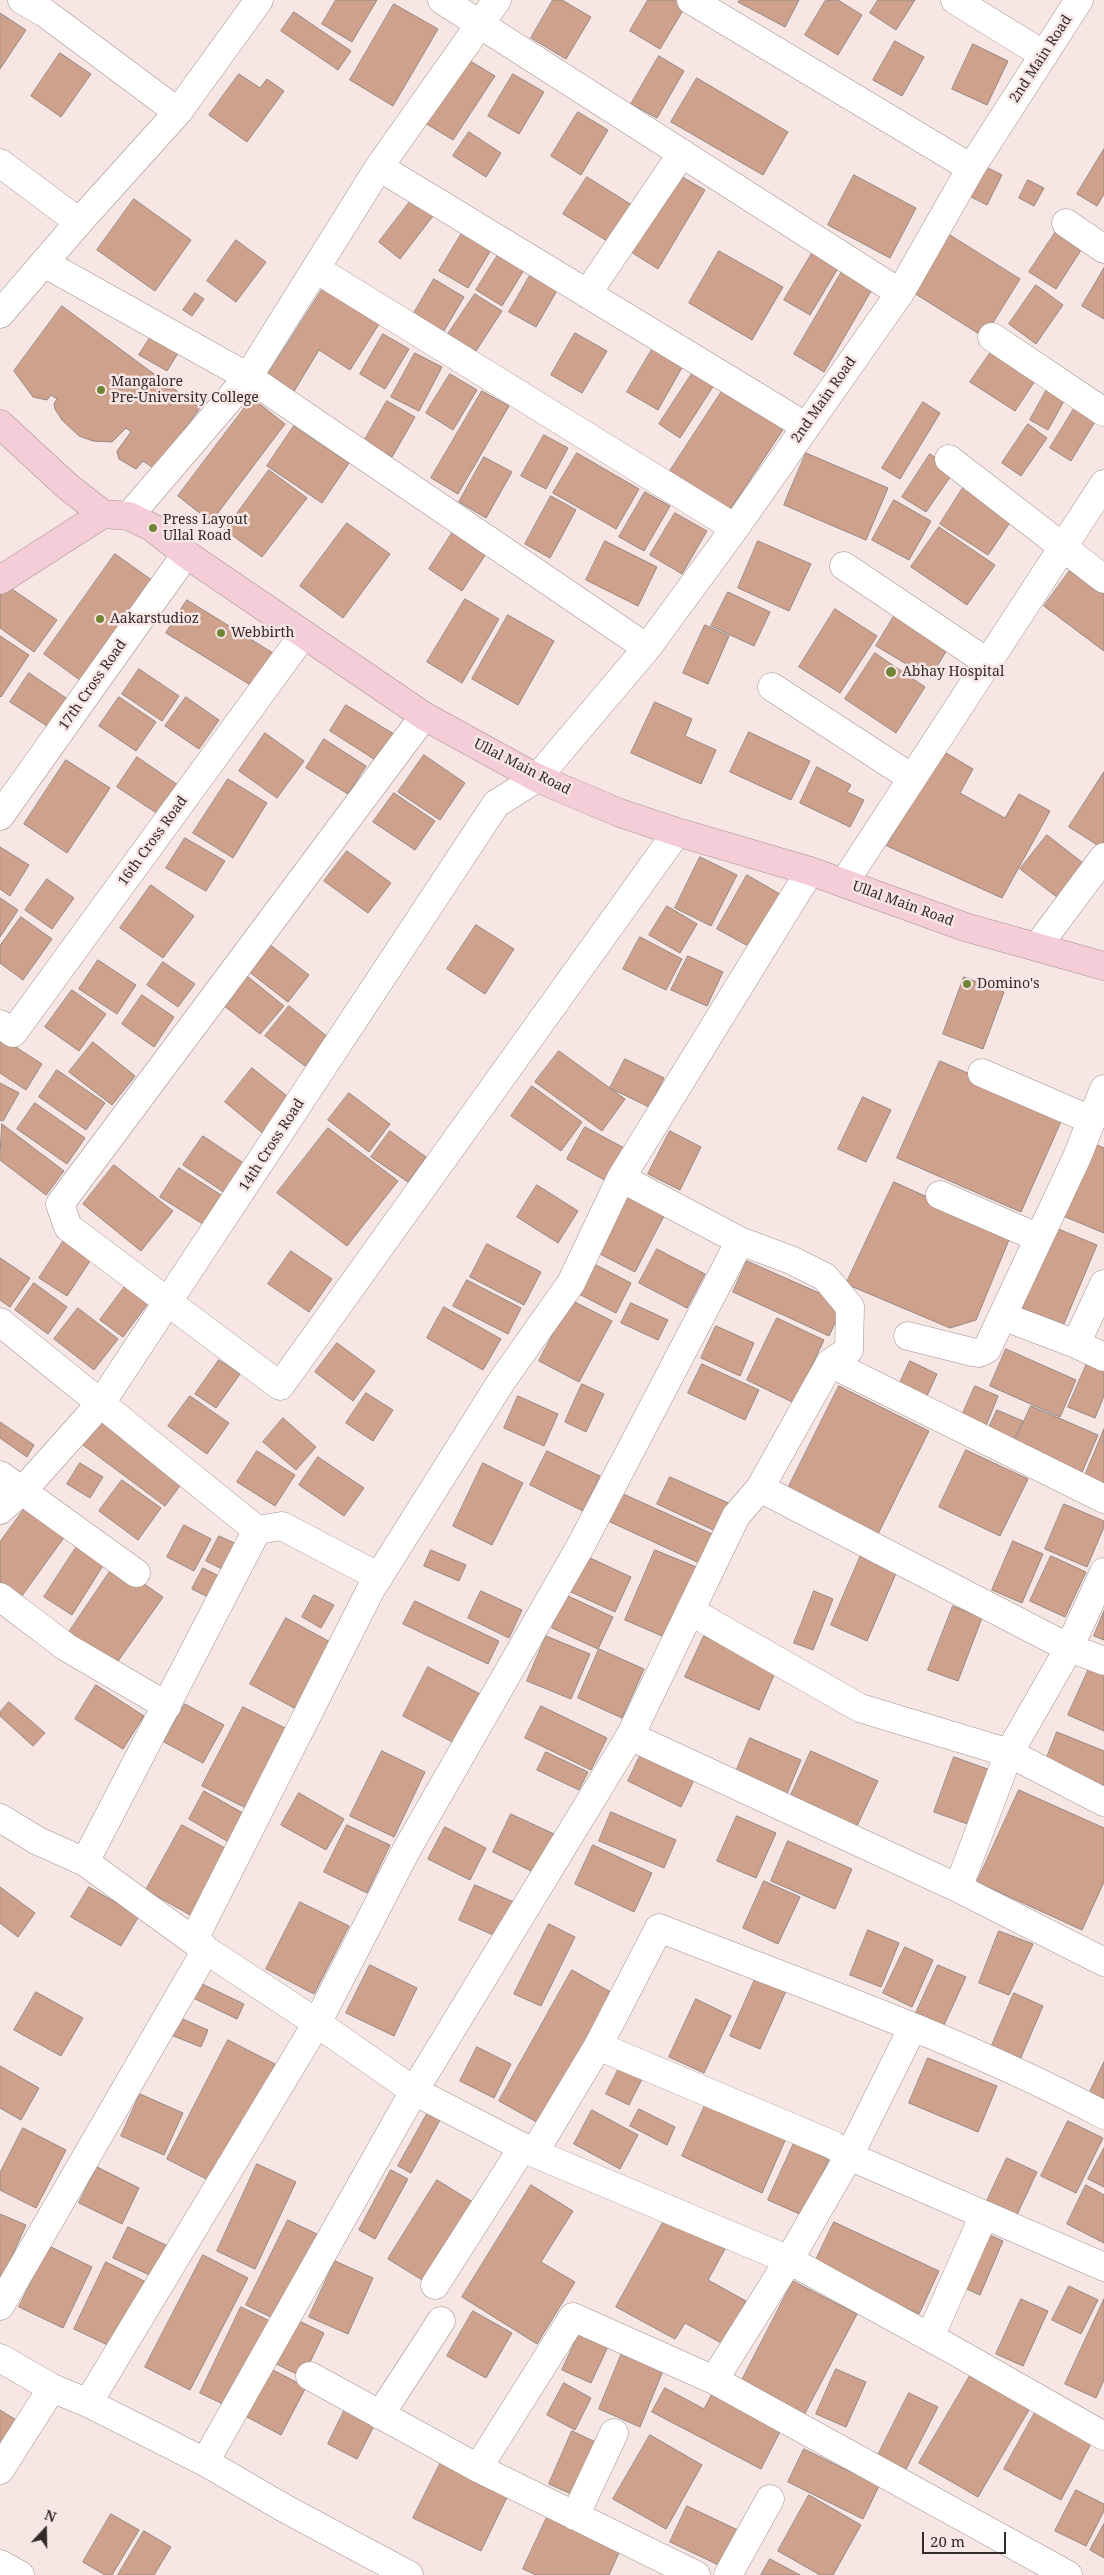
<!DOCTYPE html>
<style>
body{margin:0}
#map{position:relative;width:1104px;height:2575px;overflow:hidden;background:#f7e6e4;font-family:"Noto Serif",serif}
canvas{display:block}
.north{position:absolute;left:20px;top:2505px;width:50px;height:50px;-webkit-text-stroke:4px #f7e6e4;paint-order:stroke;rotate:21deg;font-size:14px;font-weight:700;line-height:20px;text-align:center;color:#322b2a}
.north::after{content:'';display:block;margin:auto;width:18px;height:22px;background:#322b2a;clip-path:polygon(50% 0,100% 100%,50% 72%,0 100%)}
.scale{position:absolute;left:922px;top:2532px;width:84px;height:22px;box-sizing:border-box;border:2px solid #322b2a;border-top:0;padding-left:6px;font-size:15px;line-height:18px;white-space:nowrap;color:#322b2a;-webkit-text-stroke:4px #f7e6e4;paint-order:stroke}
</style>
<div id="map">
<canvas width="1104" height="2575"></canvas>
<div class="north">N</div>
<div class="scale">20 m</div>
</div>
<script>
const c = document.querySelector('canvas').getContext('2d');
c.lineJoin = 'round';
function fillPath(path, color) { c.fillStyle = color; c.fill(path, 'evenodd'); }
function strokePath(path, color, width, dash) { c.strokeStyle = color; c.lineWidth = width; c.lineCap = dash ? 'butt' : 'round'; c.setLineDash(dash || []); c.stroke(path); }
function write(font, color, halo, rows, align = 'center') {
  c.font = font + ' "Noto Serif",serif'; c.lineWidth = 5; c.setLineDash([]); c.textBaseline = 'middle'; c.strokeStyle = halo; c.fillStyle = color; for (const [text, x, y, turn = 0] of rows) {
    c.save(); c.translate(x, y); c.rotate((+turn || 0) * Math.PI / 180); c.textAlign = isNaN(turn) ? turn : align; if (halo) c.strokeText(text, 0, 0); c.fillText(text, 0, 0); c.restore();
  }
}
const building = new Path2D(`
 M336 0H377L352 42 322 24Z
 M553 0H562L591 17 566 59 531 38Z
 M648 0H674L685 7 660 49 630 31Z
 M740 0H799L785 27 738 2Z
 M826 0H838L862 15 838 55 805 35Z
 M878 0H915L896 30 870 13Z
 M394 4 438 29 393 106 350 80Z
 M294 12 351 51 338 70 281 31Z
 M0 13 26 30 0 69Z
 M895 41 924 57 902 96 873 80Z
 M973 44 1008 61 987 105 952 89Z
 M60 53 91 74 61 117 31 96Z
 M659 56 684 71 657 118 631 104Z
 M467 59 495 76 453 140 425 123Z
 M239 74 260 88 267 79 284 91 247 142 209 115Z
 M513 74 544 92 519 134 488 116Z
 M697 78 788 132 763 175 671 122Z
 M578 112 608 130 581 175 551 156Z
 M469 132 501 153 486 177 453 156Z
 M1104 149V194L1097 206 1077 194Z
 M986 167 1002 175 987 205 971 197Z
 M677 174 705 190 658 269 631 252Z
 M854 175 916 208 890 258 828 225Z
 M587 177 640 210 617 247 563 214Z
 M1028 180 1044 188 1034 206 1019 198Z
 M134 199 191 240 155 291 97 250Z
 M412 199 433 216 400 259 379 242Z
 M465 228 494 245 468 288 439 271Z
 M1057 230 1083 247 1056 289 1029 272Z
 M950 235 1020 279 984 337 914 293Z
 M236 240 266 262 236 302 207 281Z
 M501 250 527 265 502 306 476 290Z
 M814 250 840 265 810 315 784 300Z
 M719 251 783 287 752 340 689 303Z
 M844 268 874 286 824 372 794 354Z
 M1104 268V319L1082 306Z
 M532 272 559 287 536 327 509 312Z
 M434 279 464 297 441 336 411 318Z
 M1036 285 1063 305 1036 344 1009 324Z
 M323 288 379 324 350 370 319 350 293 393 267 376Z
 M195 293 204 299 192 316 183 310Z
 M475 294 502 311 476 351 448 334Z
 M62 306 200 408 155 469 143 461 136 469 119 459 117 451 131 432 126 428 112 442 93 441 79 436 62 420 55 409 54 404 57 399 51 395 47 400 33 397 14 371Z
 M153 333 180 350 167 371 139 355Z
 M575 333 607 351 582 393 551 375Z
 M383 334 409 349 385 389 360 374Z
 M654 346 684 364 658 410 627 392Z
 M995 346 1039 375 1015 411 970 382Z
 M415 353 442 367 419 411 391 397Z
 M695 369 716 382 680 438 659 424Z
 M450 374 477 390 453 430 426 413Z
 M728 382 788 422 728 513 668 474Z
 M1051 382 1069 392 1048 430 1030 420Z
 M482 391 509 406 458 494 431 478Z
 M252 398 285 424 211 522 178 496Z
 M387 401 415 417 392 457 364 441Z
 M923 402 940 413 900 479 882 468Z
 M1078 402 1099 415 1071 461 1050 448Z
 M1028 424 1047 438 1021 476 1002 463Z
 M294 426 349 463 322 503 267 466Z
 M544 435 568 448 546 489 521 476Z
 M577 453 639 489 616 529 553 493Z
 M806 453 888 488 866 540 784 505Z
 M930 454 955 470 926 512 902 497Z
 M484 457 512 472 486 518 459 502Z
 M269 470 307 498 262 557 225 530Z
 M966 483 1015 515 988 555 940 524Z
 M645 492 670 506 644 551 619 537Z
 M551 496 576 510 550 558 525 544Z
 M894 500 931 521 909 560 872 540Z
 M675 513 707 531 682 574 650 555Z
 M347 523 390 554 343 618 300 586Z
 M456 527 489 549 462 591 429 569Z
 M939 527 995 565 967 605 911 567Z
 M605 541 657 567 638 606 586 580Z
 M758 541 811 564 789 611 738 588Z
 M115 554 156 583 84 683 44 654Z
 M1074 565 1104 588V651L1044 606Z
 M6 585 57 620 34 652 0 628V594Z
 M728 592 770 612 754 646 711 626Z
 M465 599 499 619 462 683 427 662Z
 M187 600 273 653 252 686 166 633Z
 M835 609 877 636 840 693 799 667Z
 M897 611 951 643 930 678 876 646Z
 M508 615 554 641 518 705 472 679Z
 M705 625 729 636 708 684 683 673Z
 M0 636 29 655 1 697 0 696Z
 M875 653 925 687 896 733 845 699Z
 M139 669 179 696 162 721 122 694Z
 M29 673 69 700 50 728 10 702Z
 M119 697 156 722 136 751 99 726Z
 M186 697 219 720 199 749 165 726Z
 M655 702 692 719 685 736 716 750 701 784 631 753Z
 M346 705 394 734 377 761 330 731Z
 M749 732 810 761 791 800 730 772Z
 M265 733 304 761 277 798 239 771Z
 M324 739 366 766 348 794 306 768Z
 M941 750 973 769 960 793 1005 818 1019 794 1050 811 1002 898 887 846Z
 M424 755 465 783 440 820 398 792Z
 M137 757 178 785 158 814 117 787Z
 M66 760 110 788 67 853 24 824Z
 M817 767 851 785 847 792 864 800 850 827 800 803Z
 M1104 772V846L1102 848 1069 827Z
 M228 779 267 803 233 858 193 833Z
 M394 793 435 821 415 850 373 822Z
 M1047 835 1092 870 1066 904 1020 869Z
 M185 838 225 861 206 891 166 868Z
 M0 847 29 865 10 896 0 889Z
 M347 851 391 883 368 913 324 881Z
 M700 857 737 875 711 926 675 908Z
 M747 875 780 894 750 947 717 929Z
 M47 879 74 898 52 929 25 910Z
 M151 885 194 916 163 958 120 928Z
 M0 898 18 910 0 937Z
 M667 906 697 924 680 953 649 935Z
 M21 917 52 939 23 980 0 963V946Z
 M476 925 514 949 485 994 447 969Z
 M640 937 682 959 666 990 623 969Z
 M269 944 309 975 288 1002 248 971Z
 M688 956 723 972 707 1006 671 990Z
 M98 960 136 985 117 1014 79 989Z
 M163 962 195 984 178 1007 147 985Z
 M242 972 284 1006 260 1034 218 1001Z
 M964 977 1004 992 983 1049 943 1034Z
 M72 990 106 1014 79 1051 45 1027Z
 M142 995 174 1017 154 1047 122 1024Z
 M289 1006 328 1037 305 1066 265 1036Z
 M0 1037 42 1064 26 1090 0 1073Z
 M93 1042 135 1076 112 1105 69 1072Z
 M559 1051 625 1099 602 1131 535 1082Z
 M625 1059 664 1078 649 1107 610 1088Z
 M940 1061 1064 1115 1021 1212 897 1158Z
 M252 1068 292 1100 265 1135 225 1102Z
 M57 1070 105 1103 86 1130 39 1097Z
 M0 1083 19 1093 3 1121 0 1120Z
 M532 1086 582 1122 561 1151 511 1116Z
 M349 1093 390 1124 369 1152 328 1120Z
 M863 1097 891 1110 866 1162 838 1149Z
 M35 1103 85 1138 67 1164 17 1129Z
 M2 1124 64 1171 46 1195 0 1160Z
 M585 1127 626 1149 608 1182 567 1159Z
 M328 1128 398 1181 347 1246 277 1193Z
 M390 1131 426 1157 408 1182 371 1157Z
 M670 1131 701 1147 680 1190 648 1174Z
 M203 1136 245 1164 225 1193 183 1165Z
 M1093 1143 1104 1148V1233L1063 1216Z
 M114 1165 173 1211 141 1251 83 1204Z
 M179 1168 224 1197 206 1226 160 1197Z
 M894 1182 1011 1235 976 1320 950 1328 846 1284Z
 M537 1185 578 1211 558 1243 517 1217Z
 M627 1194 665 1214 635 1272 596 1252Z
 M1051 1226 1097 1245 1063 1326 1017 1306Z
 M66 1237 94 1255 67 1296 39 1278Z
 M487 1244 541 1272 524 1305 470 1277Z
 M657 1249 705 1274 687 1308 639 1283Z
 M291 1251 332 1279 309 1312 268 1284Z
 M0 1258 30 1278 10 1307 0 1300Z
 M747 1261 844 1304 829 1336 733 1292Z
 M592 1263 631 1283 616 1313 577 1293Z
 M467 1280 521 1308 508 1334 453 1306Z
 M34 1283 67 1307 48 1334 15 1310Z
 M126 1285 149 1302 123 1337 100 1320Z
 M571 1300 612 1321 579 1382 539 1361Z
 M631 1303 668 1320 658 1340 621 1323Z
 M444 1307 501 1339 483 1370 427 1338Z
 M78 1308 118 1339 94 1370 54 1339Z
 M777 1318 824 1340 794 1403 747 1380Z
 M716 1326 754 1343 740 1376 701 1358Z
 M337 1343 375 1371 353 1401 315 1372Z
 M1006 1349 1076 1380 1060 1417 990 1386Z
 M219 1360 240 1374 216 1408 195 1394Z
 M910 1361 937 1374 926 1398 899 1385Z
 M1088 1361 1104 1367V1396L1095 1418 1068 1407Z
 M702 1364 759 1390 745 1420 688 1393Z
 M582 1384 604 1394 586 1432 565 1422Z
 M839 1386 929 1431 874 1542 783 1498Z
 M975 1386 998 1396 984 1431 960 1420Z
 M366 1393 393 1410 373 1441 346 1423Z
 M190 1396 229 1423 207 1454 168 1426Z
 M518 1396 558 1414 544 1446 504 1428Z
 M1031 1406 1098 1435 1080 1477 1012 1448Z
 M997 1410 1023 1421 1011 1446 986 1434Z
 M106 1414 188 1475 165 1506 83 1445Z
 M283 1418 316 1447 296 1470 263 1442Z
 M0 1422 34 1445 27 1457 0 1438Z
 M1104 1429V1487L1084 1478Z
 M966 1450 1028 1479 1000 1536 939 1507Z
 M257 1451 295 1475 275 1506 237 1482Z
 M547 1451 600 1476 583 1511 530 1485Z
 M318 1457 364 1488 344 1516 299 1485Z
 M80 1463 103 1477 90 1498 67 1484Z
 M483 1463 523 1483 492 1545 453 1526Z
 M670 1477 735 1506 722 1534 657 1504Z
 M122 1480 161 1508 138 1540 99 1511Z
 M621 1493 719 1537 706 1566 608 1521Z
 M1064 1504 1104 1521V1527L1087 1567 1045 1549Z
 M25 1508 65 1536 19 1600 0 1587V1542Z
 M184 1525 211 1539 194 1571 167 1557Z
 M219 1536 245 1548 232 1574 206 1561Z
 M1013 1541 1043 1554 1022 1603 992 1590Z
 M77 1546 104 1564 72 1615 44 1597Z
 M431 1550 466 1565 459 1581 424 1566Z
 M655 1550 699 1568 669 1639 625 1620Z
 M861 1555 897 1571 867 1641 831 1625Z
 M1051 1556 1086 1572 1065 1617 1030 1601Z
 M588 1557 631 1577 615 1612 571 1592Z
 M115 1564 163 1597 114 1667 67 1635Z
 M203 1568 227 1580 216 1601 192 1589Z
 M481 1591 522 1610 509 1638 468 1618Z
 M814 1591 833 1599 813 1650 794 1643Z
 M314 1595 334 1605 321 1628 302 1617Z
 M566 1595 613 1617 598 1649 552 1628Z
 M415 1601 499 1641 488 1664 403 1624Z
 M953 1606 982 1618 958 1681 928 1670Z
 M1104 1611V1640L1094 1636Z
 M286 1618 332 1643 296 1709 250 1684Z
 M546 1636 590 1654 571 1699 527 1681Z
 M704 1636 777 1668 759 1710 685 1677Z
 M599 1649 644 1669 622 1718 578 1698Z
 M1092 1662 1104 1668V1731L1068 1715Z
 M428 1667 484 1696 458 1745 403 1716Z
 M96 1685 144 1716 123 1749 75 1719Z
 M9 1702 45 1733 33 1746 0 1716V1712Z
 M185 1704 224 1725 203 1763 164 1742Z
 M541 1706 607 1738 591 1770 525 1738Z
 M243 1707 289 1730 248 1809 202 1786Z
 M1057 1732 1104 1751V1790L1044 1765Z
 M750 1738 801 1760 786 1796 735 1774Z
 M382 1751 425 1772 394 1837 350 1816Z
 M811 1751 878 1781 857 1826 791 1795Z
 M546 1752 588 1772 579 1790 537 1770Z
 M642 1752 695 1778 681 1807 628 1781Z
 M954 1757 996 1772 976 1827 934 1812Z
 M1019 1790 1104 1828V1882L1082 1930 977 1882Z
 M204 1791 248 1816 232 1844 189 1819Z
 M299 1793 344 1819 326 1850 281 1825Z
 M611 1812 676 1840 664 1868 599 1841Z
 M511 1814 554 1834 535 1873 493 1852Z
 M737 1816 776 1833 756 1878 717 1861Z
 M182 1825 229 1850 192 1916 146 1890Z
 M347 1825 390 1845 367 1893 324 1872Z
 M445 1827 486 1848 470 1880 428 1859Z
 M788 1841 852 1869 835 1909 771 1881Z
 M593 1845 652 1873 634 1912 575 1884Z
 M764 1881 800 1897 778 1944 743 1928Z
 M475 1885 516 1903 500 1938 459 1920Z
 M0 1887 35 1913 18 1937 0 1923Z
 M89 1887 139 1916 121 1946 71 1917Z
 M300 1902 349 1926 314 1994 266 1969Z
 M549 1924 575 1937 541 2006 514 1994Z
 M868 1930 899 1943 881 1987 850 1975Z
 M999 1931 1033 1944 1009 1995 979 1983Z
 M905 1947 933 1960 912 2007 883 1993Z
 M370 1965 417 1988 394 2036 346 2013Z
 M938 1965 966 1977 944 2025 916 2013Z
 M572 1970 616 1995 542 2125 499 2101Z
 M756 1977 786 1991 760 2049 730 2036Z
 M196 1981 244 2004 237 2019 189 1996Z
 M36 1992 83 2018 61 2056 14 2030Z
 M1014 1993 1043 2006 1019 2062 990 2050Z
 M696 1999 731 2016 704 2073 669 2057Z
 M178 2017 208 2030 201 2047 171 2035Z
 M228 2040 275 2064 214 2183 167 2159Z
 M477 2047 511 2064 494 2098 460 2081Z
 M928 2058 997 2086 978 2132 909 2103Z
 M1104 2062V2101L1089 2094Z
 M0 2066 39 2088 21 2120 0 2108Z
 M620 2066 643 2077 629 2105 606 2094Z
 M140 2094 183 2113 164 2155 121 2136Z
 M707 2101 787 2136 762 2193 682 2156Z
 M639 2109 675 2127 667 2145 630 2126Z
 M592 2110 638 2135 620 2169 574 2144Z
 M427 2114 440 2120 411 2173 398 2166Z
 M1068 2121 1103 2138 1076 2193 1041 2176Z
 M23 2128 66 2150 36 2208 0 2190V2173Z
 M794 2143 829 2159 804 2216 768 2200Z
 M1104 2148V2187L1088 2179Z
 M1007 2158 1037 2172 1015 2219 985 2205Z
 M257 2164 296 2182 255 2269 217 2251Z
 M97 2167 139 2188 122 2224 79 2203Z
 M391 2170 408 2179 375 2239 359 2230Z
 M437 2180 476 2204 427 2283 388 2259Z
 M531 2185 573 2211 541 2262 575 2282 537 2344 462 2297Z
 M1086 2185 1104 2195V2243L1067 2224Z
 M0 2214 26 2225 0 2283Z
 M666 2217 725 2249 708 2280 746 2301 723 2344 685 2323 675 2339 616 2307Z
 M288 2220 323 2237 281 2322 246 2305Z
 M834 2222 939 2271 919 2314 814 2264Z
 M967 2225 1003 2241 980 2295 944 2279Z
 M128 2227 172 2248 158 2279 113 2258Z
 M49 2246 92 2267 63 2328 19 2307Z
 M203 2255 248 2278 190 2390 145 2367Z
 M335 2261 373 2278 348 2334 309 2317Z
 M106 2262 148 2283 116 2349 74 2329Z
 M793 2281 857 2314 803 2417 740 2384Z
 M1069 2286 1098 2300 1081 2334 1052 2320Z
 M1021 2299 1048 2311 1023 2366 996 2354Z
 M1104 2299V2380L1096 2398 1065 2384Z
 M241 2307 272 2322 231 2408 200 2393Z
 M473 2311 512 2333 486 2378 447 2356Z
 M291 2317 324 2333 303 2377 270 2361Z
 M582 2327 611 2340 591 2383 562 2370Z
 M624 2348 665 2366 640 2427 599 2409Z
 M271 2369 306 2387 281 2435 247 2417Z
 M836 2369 866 2382 846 2427 816 2414Z
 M974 2369 1033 2403 978 2497 919 2463Z
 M564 2383 591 2398 575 2430 547 2415Z
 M665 2388 704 2409 713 2392 782 2428 761 2469 652 2412Z
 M909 2393 938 2407 905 2471 877 2457Z
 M346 2407 376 2422 357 2459 328 2444Z
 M1038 2407 1094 2438 1061 2500 1004 2469Z
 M0 2410 21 2423 0 2457Z
 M572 2431 604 2446 580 2498 549 2484Z
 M650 2435 702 2465 666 2529 613 2499Z
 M804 2449 879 2486 863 2519 788 2482Z
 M443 2458 510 2491 481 2551 413 2518Z
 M1076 2490 1104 2504V2511L1086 2546 1055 2531Z
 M809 2495 861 2525 833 2575H820L778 2551Z
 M687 2506 742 2532 725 2568 670 2542Z
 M111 2514 139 2530 112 2575H105L83 2562Z
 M548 2515 621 2548 609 2575H536L523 2569Z
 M1104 2524V2558L1090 2550Z
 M144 2531 171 2547 154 2575H118Z
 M770 2559 800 2575H761Z`);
fillPath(building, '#cea18d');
strokePath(building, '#968882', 1);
const street = new Path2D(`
 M22 0 45 13 178 112
 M442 0 900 293
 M691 0 971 168
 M955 0 1044 55
 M0 163 79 222
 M379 167 497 0
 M1066 223 1104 249
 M44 263 248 377 647 648
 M316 269 735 528
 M587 294 682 153
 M0 314 79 222 178 112 259 0
 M992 337 1104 412
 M949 459 1104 579
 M129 516 248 377 379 167 805 426
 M844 566 987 662
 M772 687 912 778
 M424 716 60 1204 68 1227 280 1386 677 832
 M0 816 186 554
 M844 883 1104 484
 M1037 947 1104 857
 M0 1024 13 1033 303 635
 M982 1073 1091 1120
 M621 1178 740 1241 791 1260 825 1277 850 1307 849 1350 830 1363
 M940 1195 1039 1238
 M1104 1284 1076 1344 1104 1357
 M0 1322 257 1530 85 1862
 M1018 1322 1076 1344
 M908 1336 972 1352 979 1353 987 1349 1077 1157 1104 1089
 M0 1475 136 1573
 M760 1488 1069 1648 1104 1661
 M1104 1499 830 1363 760 1488 736 1516 630 1736 958 1888 1104 1962
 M0 1510 25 1488 101 1403 496 804 537 778 647 648 735 528 900 293 971 168 1079 0
 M257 1530 282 1526 379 1577
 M0 1597 66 1647 167 1706
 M690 1611 860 1708 1009 1753 1104 1802
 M0 1818 38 1841 85 1862 206 1950 317 2023 414 2091 534 2153 789 2260 953 2350 1104 2436
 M958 1888 1009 1753 1069 1648 1104 1572
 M598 2046 833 2145 849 2156 1104 2267
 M534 2153 598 2046 659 1928C809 1987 962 2040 1104 2115
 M435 2285 523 2147
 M0 2306 206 1950 195 1937 371 1589 501 1382 571 1283 621 1178 810 871
 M930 2337 984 2215
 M0 2358 52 2388 88 2403 205 2462 284 2508 409 2575
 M310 2376 478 2468 696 2575
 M714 2380 789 2260 849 2156 913 2027
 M88 2403 317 2023 407 1849 580 1547 740 1241
 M380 2415 441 2321
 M205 2462 414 2091 630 1736
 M478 2468 573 2317 714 2380 1068 2575
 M0 2470 52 2388
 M575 2516 614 2433
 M0 2564 20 2575
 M728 2575 770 2499`);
const secondary = new Path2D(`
 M0 424 67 486 103 514
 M0 580 103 514 129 516 153 528 186 554 424 716 537 778 620 813 677 832 810 871 965 927 1104 966`);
strokePath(street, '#a1918f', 29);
strokePath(secondary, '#a1918f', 29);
strokePath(street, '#fff', 28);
strokePath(secondary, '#f4cdd8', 28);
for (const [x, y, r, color] of [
 [101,390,5,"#6f8434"],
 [153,528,5,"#6f8434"],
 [100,619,5,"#6f8434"],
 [221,633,5,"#6f8434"],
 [891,672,6,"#6f8434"],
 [967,984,5,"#6f8434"]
]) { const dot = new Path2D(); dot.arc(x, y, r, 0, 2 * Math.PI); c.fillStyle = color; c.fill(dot); strokePath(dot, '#f7e6e4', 2); }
write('14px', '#322b2a', '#f7e6e4', [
 ["2nd Main Road",1041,59,-57],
 ["2nd Main Road",824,400,-55],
 ["17th Cross Road",93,685,-55],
 ["Ullal Main Road",522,767,27],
 ["16th Cross Road",153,841,-54],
 ["Ullal Main Road",903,904,20],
 ["14th Cross Road",272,1145,-57]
]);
write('14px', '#322b2a', '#f7e6e4', [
 ["Mangalore",111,382],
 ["Pre-University College",111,398],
 ["Press Layout",163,520],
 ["Ullal Road",163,536],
 ["Aakarstudioz",110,619],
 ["Webbirth",231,633],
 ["Abhay Hospital",902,672],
 ["Domino's",977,984]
], 'left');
</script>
